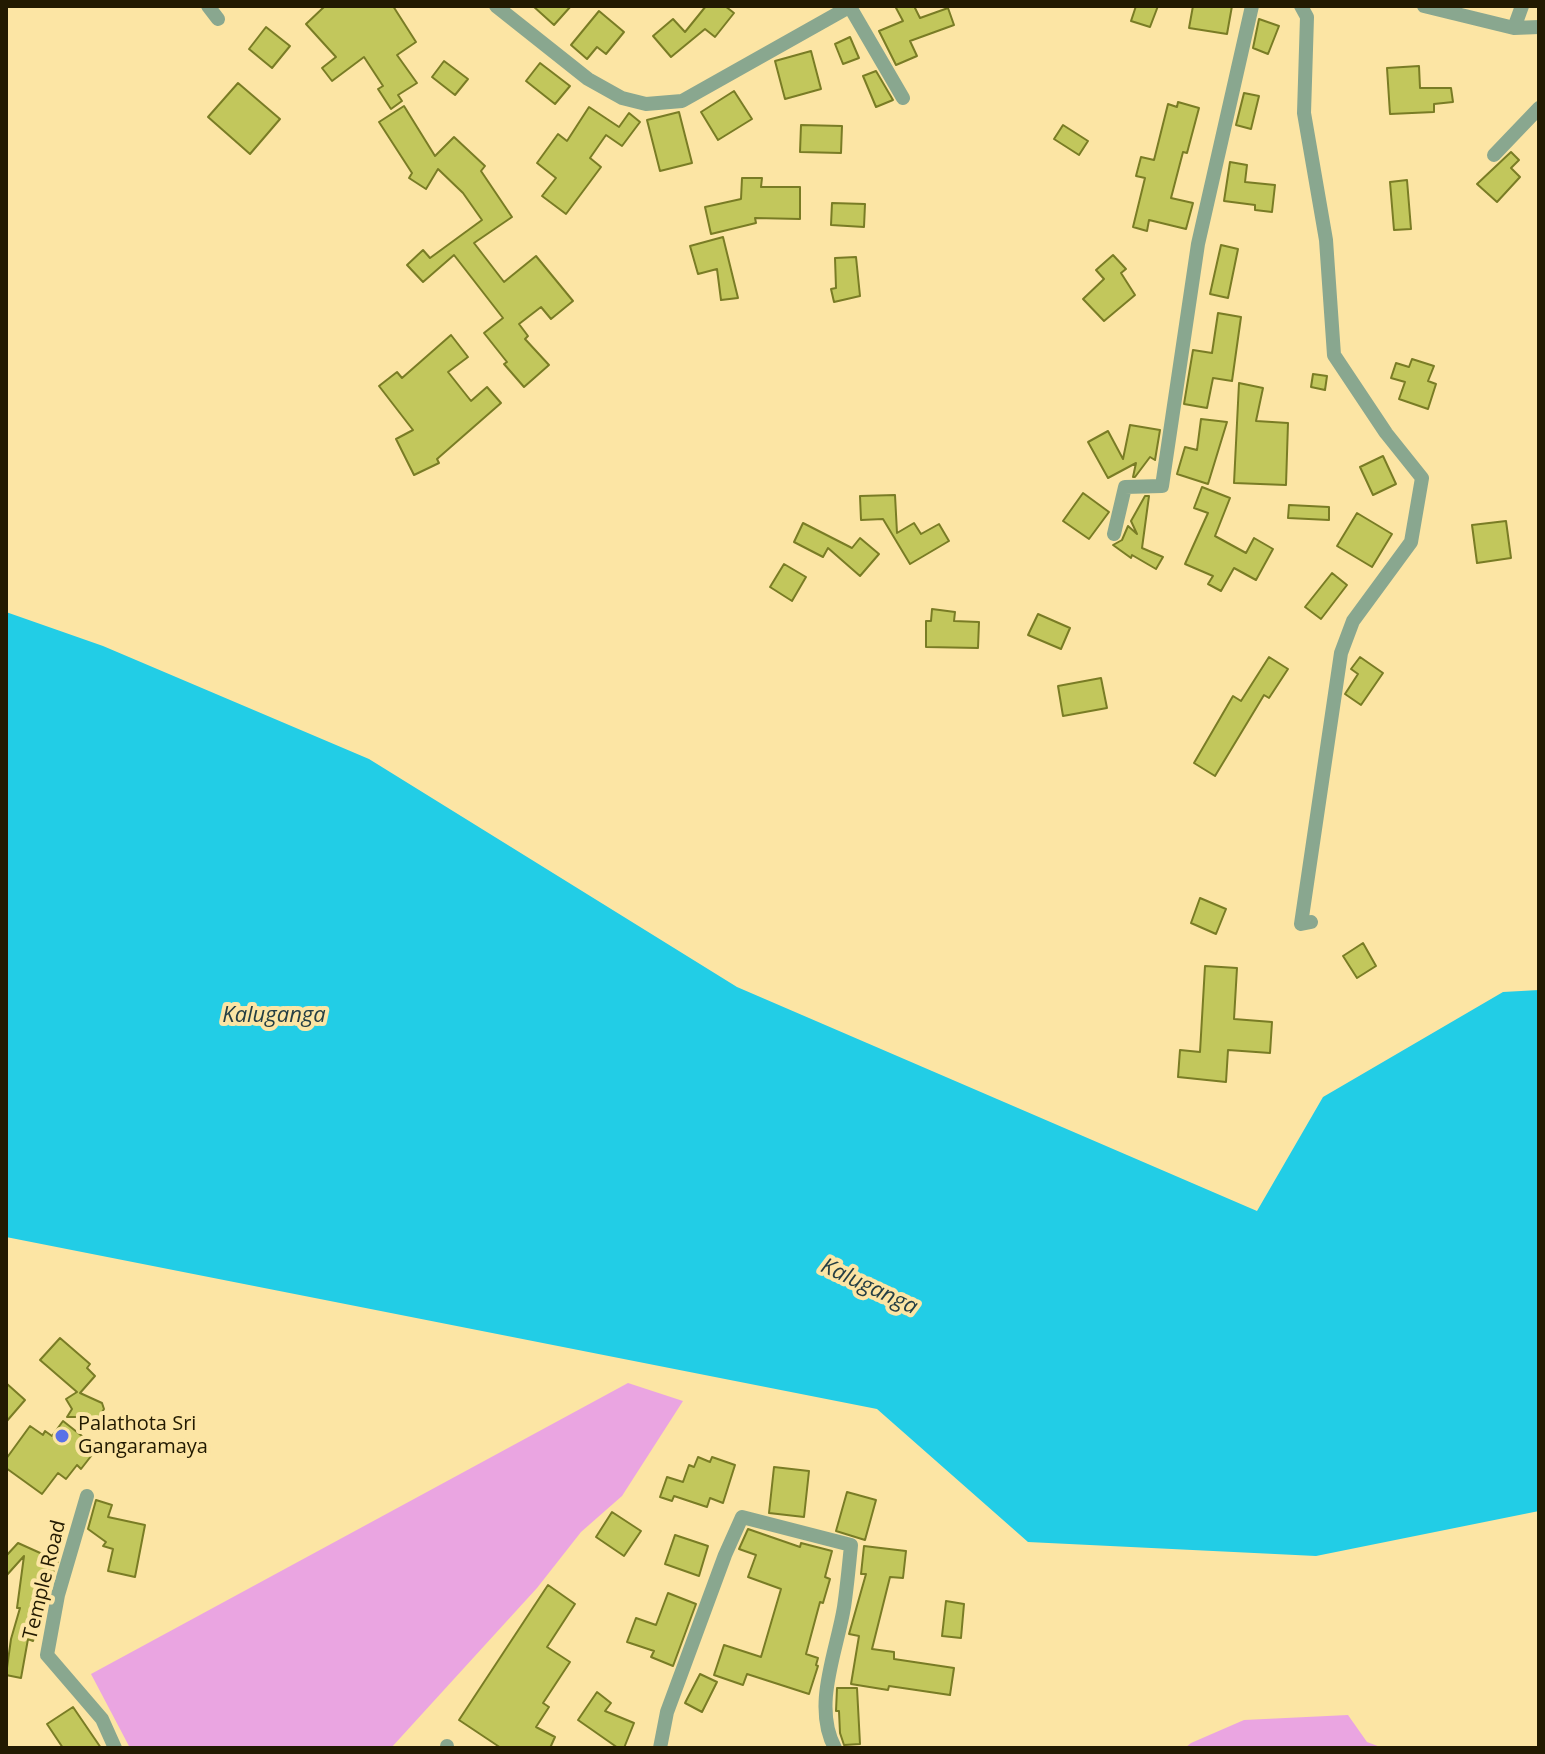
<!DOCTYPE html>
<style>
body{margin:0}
#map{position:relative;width:1545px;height:1754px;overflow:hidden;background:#fce5a4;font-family:"Open Sans",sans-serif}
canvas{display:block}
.frame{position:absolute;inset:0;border:8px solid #221a01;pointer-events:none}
</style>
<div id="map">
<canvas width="1545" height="1754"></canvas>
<div class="frame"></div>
</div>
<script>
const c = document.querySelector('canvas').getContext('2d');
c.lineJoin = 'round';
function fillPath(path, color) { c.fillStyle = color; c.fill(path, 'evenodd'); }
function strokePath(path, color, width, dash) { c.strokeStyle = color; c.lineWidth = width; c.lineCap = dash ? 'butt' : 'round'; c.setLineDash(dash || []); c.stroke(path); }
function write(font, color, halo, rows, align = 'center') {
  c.font = font + ' "Open Sans",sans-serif'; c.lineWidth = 8; c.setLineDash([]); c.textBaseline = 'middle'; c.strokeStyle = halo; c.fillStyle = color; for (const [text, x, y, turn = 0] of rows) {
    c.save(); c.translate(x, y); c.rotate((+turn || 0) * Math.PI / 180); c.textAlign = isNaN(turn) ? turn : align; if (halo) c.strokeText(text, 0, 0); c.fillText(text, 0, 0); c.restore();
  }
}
fillPath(new Path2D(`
 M628 1383 683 1401 622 1496 581 1532 537 1588 391 1748H130L91 1674Z
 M1348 1715 1367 1742 1383 1748H1185L1191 1743 1244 1720Z`), '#eaa5e1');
fillPath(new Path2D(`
 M6 612 103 646 369 759 737 987 1257 1211 1323 1097 1503 992 1539 990V1511L1316 1556 1028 1542 877 1409 6 1237Z`), '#22cde6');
const building = new Path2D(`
 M325 6H393L416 42 397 55 417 83 398 95 402 101 391 109 378 89 383 86 364 57 332 81 322 68 336 57 306 24Z
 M533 6H571L554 25Z
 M706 6H725L734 13 715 37 705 29 671 57 653 36 673 19 685 32Z
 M895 6H914L920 18 948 8 954 25 910 41 917 56 896 65 879 31 903 21Z
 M1136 6H1158L1150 27 1131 21Z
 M1193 6H1232L1227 34 1189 28Z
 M599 11 624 32 606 54 597 47 587 59 571 45Z
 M1259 19 1279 26 1268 54 1253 48Z
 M266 27 290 46 272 68 249 49Z
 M850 37 859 58 843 64 835 44Z
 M811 51 821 89 785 99 775 61Z
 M444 61 468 79 455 95 432 77Z
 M540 63 570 86 555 104 526 81Z
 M1419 66 1420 88H1451L1453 102 1434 104V112L1390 114 1387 68Z
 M876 71 893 100 876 107 863 76Z
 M238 83 280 119 250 154 208 117Z
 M734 91 752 119 718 140 701 112Z
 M1244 93 1259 96 1251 129 1236 125Z
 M1178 102 1199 108 1187 153 1183 152 1171 198 1193 203 1186 229 1149 220 1147 231 1133 227 1145 178 1136 176 1141 157 1154 160 1168 104 1177 107Z
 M404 106 435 156 454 137 485 166 481 171 512 217 474 243 504 282 536 256 573 301 551 319 541 307 519 324 528 336 525 339 549 365 524 387 504 364 507 362 484 333 503 318 454 255 423 282 407 265 423 250 430 258 482 220 463 193 438 169 426 189 409 178 412 173 379 122Z
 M589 107 619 127 629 113 640 122 622 146 606 135 590 158 601 167 566 214 542 196 556 178 537 163 558 134 567 141Z
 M679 112 692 163 660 171 647 120Z
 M801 125 842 126 841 153 800 152Z
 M1063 125 1088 141 1079 155 1054 139Z
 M1511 152 1519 160 1511 168 1520 177 1497 202 1477 184Z
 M1230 162 1247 165 1245 182 1275 185 1272 212 1255 210V205L1224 201Z
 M742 178H762L761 187H800V219L755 218 756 223 711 234 705 207 741 199Z
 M1407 180 1411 229 1394 230 1390 182Z
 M832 203 865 204 864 227 831 225Z
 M723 237 738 298 721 300 717 269 698 274 690 246Z
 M1221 245 1238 249 1228 298 1210 294Z
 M1113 255 1126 269 1121 273 1135 295 1104 321 1083 299 1104 279 1096 270Z
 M856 257 860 296 834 302 831 289 836 288 835 258Z
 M1218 313 1241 317 1232 381 1213 378 1207 408 1184 404 1193 350 1212 353Z
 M451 335 468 357 448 372 471 401 487 387 501 403 437 459 439 463 414 475 396 439 413 430 379 386 397 372 402 378Z
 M1412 359 1434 366 1428 381 1436 384 1428 409 1399 399 1405 382 1391 378 1396 363 1409 367Z
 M1313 374 1327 376 1325 390 1311 387Z
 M1239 383 1263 388 1256 421 1288 423 1286 485 1234 483Z
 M1201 419 1227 422 1208 484 1177 474 1185 447 1197 450Z
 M1130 425 1160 430 1155 460 1150 457 1135 477H1133L1136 463 1108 478 1088 442 1108 431 1123 459Z
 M1383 456 1396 484 1373 495 1360 467Z
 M1202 487 1230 498 1215 536 1246 553 1254 538 1273 549 1256 580 1234 568 1221 591 1208 584 1213 576 1185 564 1208 513 1194 508Z
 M1083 493 1109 512 1089 539 1063 521Z
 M895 495 897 533 914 523 921 534 939 524 949 541 910 564 883 519 861 520 860 496Z
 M1145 496H1149L1142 548 1163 557 1156 569 1132 555 1131 558 1113 545 1122 540 1128 526 1137 534 1131 521Z
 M1289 505 1329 507V520L1288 518Z
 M1357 513 1392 534 1372 567 1337 546Z
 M1506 521 1511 558 1477 563 1472 525Z
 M803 523 852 548 860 538 879 554 860 576 828 548 823 557 794 542Z
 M784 564 806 577 792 601 770 587Z
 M1332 573 1347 585 1321 619 1305 607Z
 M932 609 955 612 954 621 979 622 978 648 926 647V621H931Z
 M1038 614 1070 628 1061 649 1028 635Z
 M1269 657 1288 669 1269 698 1264 695 1215 776 1194 763 1233 696 1241 701Z
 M1360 657 1383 673 1361 705 1345 694 1358 674 1351 669Z
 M1101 678 1107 708 1063 716 1058 686Z
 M1200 898 1226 909 1216 934 1191 923Z
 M1363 943 1376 966 1357 978 1343 956Z
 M1205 966 1237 968 1234 1019 1272 1022 1270 1053 1228 1050 1226 1082 1178 1077 1180 1050 1200 1052Z
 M60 1338 90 1364 87 1368 95 1376 80 1393 102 1403 104 1409 99 1417H67L72 1409 66 1399 77 1392 40 1360Z
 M6 1383 25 1400 6 1422Z
 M63 1421 82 1436 80 1439 95 1451 81 1469 77 1465 66 1479 58 1473 42 1494 6 1468V1459L30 1426 43 1435 45 1431 52 1436Z
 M698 1457 710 1462 712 1457 735 1465 723 1503 710 1498 707 1507 674 1496 672 1501 660 1497 667 1477 683 1482 689 1465 694 1467Z
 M774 1467 809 1471 804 1517 769 1513Z
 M847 1492 876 1500 865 1540 836 1531Z
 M96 1500 112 1505 108 1517 145 1525 135 1577 108 1571 113 1549 103 1546 106 1542 88 1529Z
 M612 1512 641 1531 624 1556 596 1537Z
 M748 1529 800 1547 801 1543 832 1551 825 1577 830 1579 823 1603 820 1602 806 1654 818 1658 816 1665 818 1666 809 1694 747 1674 743 1685 714 1675 724 1645 761 1657 781 1589 748 1577 756 1555 739 1549Z
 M675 1535 708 1546 699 1576 665 1564Z
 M18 1543 58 1561 48 1584 45 1612 42 1611 33 1641 28 1639 21 1678 6 1675 11 1639 20 1608H17L24 1556 6 1576V1556Z
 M864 1546 906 1551 903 1578 890 1577 872 1649 894 1652V1659L954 1668 950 1695 889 1686 888 1690 851 1684 859 1636 849 1634 866 1574H861Z
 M548 1585 575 1604 547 1647 570 1662 543 1703 549 1707 536 1727 555 1737 550 1748H501L459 1720Z
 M668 1593 696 1604 673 1666 651 1657 654 1651 627 1642 636 1618 656 1625Z
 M946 1601 964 1604 961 1638 942 1636Z
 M700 1674 717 1682 702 1712 685 1703Z
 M837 1688H857L860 1744 844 1745 840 1733 839 1711H836Z
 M597 1692 611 1703 605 1711 634 1723 624 1748H618L578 1720Z
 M73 1707 101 1748H63L47 1724Z`);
fillPath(building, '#c2c75c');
strokePath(building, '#797c25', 2);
strokePath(new Path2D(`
 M208 6 218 19
 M496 6 588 79 622 98 646 104 682 101 851 6
 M1301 6 1307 17 1304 113 1326 240 1334 355 1386 433 1422 478 1411 542 1353 621 1341 653 1301 924 1311 922
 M1424 6 1514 28 1539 27
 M850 7 903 98
 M1514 28 1522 6
 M1494 155 1539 108
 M1114 534 1125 487 1162 486 1198 244 1252 6
 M87 1496 58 1595 47 1655 102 1719 115 1748
 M447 1748V1746
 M660 1748 667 1712 725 1555 742 1517 851 1545C849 1566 847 1587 844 1607 837 1651 812 1706 835 1748`), '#89a78f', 14);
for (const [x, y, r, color] of [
 [62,1436,8,"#5971e7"]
]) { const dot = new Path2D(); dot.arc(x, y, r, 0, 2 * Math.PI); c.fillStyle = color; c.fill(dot); strokePath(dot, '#fce5a4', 3); }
write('20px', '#221a01', '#fce5a4', [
 ["Palathota Sri",78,1424],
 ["Gangaramaya",78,1447]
], 'left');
write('20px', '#221a01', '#fce5a4', [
 ["Temple Road",45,1580,-76]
]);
write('italic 22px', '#263f44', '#fce5a4', [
 ["Kaluganga",274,1016],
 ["Kaluganga",869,1287,25]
]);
</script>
